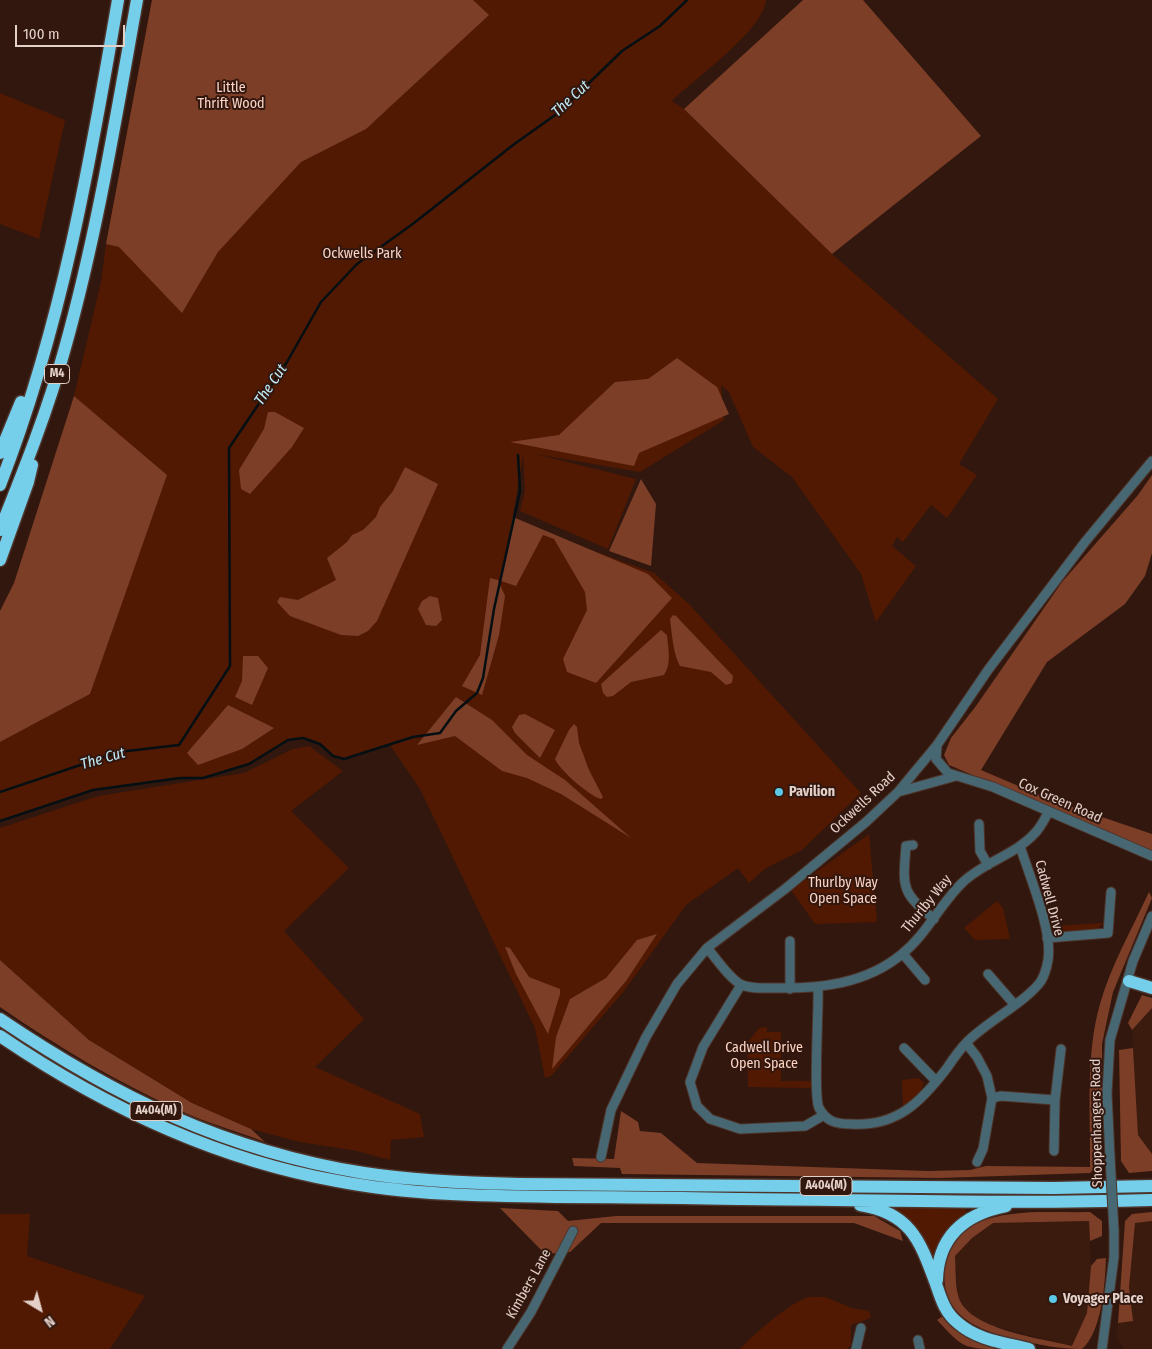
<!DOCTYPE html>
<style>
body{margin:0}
#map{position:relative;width:1152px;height:1349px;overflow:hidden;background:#32170e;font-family:"Fira Sans Condensed",sans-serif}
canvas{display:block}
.north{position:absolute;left:15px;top:1284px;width:50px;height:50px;-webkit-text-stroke:4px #32170e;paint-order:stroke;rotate:143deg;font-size:14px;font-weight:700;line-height:20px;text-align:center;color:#e3d0c9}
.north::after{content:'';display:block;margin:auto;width:18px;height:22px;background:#e3d0c9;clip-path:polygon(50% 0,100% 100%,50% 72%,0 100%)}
.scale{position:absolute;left:15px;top:25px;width:110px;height:22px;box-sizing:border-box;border:2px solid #e3d0c9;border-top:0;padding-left:6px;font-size:15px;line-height:18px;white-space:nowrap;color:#e3d0c9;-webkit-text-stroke:4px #32170e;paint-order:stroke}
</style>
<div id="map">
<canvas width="1152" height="1349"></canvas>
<div class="north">N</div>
<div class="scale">100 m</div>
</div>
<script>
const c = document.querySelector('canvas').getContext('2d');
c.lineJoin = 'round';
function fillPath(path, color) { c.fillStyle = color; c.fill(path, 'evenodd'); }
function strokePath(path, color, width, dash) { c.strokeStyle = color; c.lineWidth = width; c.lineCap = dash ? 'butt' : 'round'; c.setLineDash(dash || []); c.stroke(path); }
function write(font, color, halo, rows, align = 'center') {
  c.font = font + ' "Fira Sans Condensed",sans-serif'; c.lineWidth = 4; c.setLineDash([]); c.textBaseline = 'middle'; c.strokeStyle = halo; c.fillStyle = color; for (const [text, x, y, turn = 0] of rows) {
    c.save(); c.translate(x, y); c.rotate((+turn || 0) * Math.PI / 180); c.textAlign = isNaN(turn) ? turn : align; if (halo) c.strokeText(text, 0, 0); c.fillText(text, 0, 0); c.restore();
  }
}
fillPath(new Path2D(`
 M1151 1008H1152V1154L1138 1136 1132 1030Z
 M1089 1221 1091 1266 1087 1313 1073 1346 988 1325 966 1311 958 1296 955 1256 972 1238 993 1223Z
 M1152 1221V1349H1124L1116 1336 1118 1323 1132 1321 1129 1287 1135 1223Z`), '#3c1b0f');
fillPath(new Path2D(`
 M152 0H766C764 30 694 79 672 101L684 109 832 254 998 399 959 464 977 475 947 518 931 505 903 542 897 537 892 546 916 566 876 622 861 574 792 477 753 447 729 392 721 385 724 420 640 472 535 454 636 479 608 549 520 511 525 491 523 455 512 521 654 573 689 604 861 793 802 850 766 868 749 883 738 868 686 905 624 991 551 1076 545 1078 535 1028 420 789 390 745 344 759 333 756 320 744 303 738 288 740 249 764 203 778H180L93 790 0 821V742L90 694 166 475 74 396 101 282 106 244Z
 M0 93 65 120 39 239 0 224Z
 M309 746 343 771 291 811 349 868 284 931 364 1019 315 1067 420 1114 424 1137 391 1140 390 1160 357 1151 300 1142 251 1129 192 1103 89 1040 0 960V828L98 796 244 773 293 749Z
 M869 834 877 922 815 924 791 890Z
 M997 901 1003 908 1010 939 975 940 964 928Z
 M1104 923 1097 929 1056 932 1050 926Z
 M767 1027V1032H781V1081H812V1088L748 1087 747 1043 759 1028Z
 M919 1078 924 1083 918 1097 903 1108 902 1080Z
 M885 1207 966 1208V1215L934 1266Z
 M0 1214H30L27 1256 145 1296 110 1349H0Z
 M825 1297 852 1308 869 1311 871 1318 851 1325V1345L847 1349H740C753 1335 788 1304 806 1298 811 1296 819 1297 825 1297Z`), '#511902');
fillPath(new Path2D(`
 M152 0H473L489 15 366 129 301 162 218 252 182 313 119 247 106 244Z
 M803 0H863L981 136 832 254 684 109Z
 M677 358 717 387 729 414 639 453 634 466 510 442 559 435 615 382 648 379Z
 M74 396 167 475 90 694 0 742V611L14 583Z
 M268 412H275L304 428 292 447 250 494 241 489 239 470 264 429Z
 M405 467 438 484 377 621 368 631 358 636 341 635 290 616 277 602 280 597 298 600 336 580 327 558 347 542 352 535 363 530 376 517 380 507 393 491Z
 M1152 475V553L1145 576 1125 604 1047 662 981 770 1049 799 1152 834V852L949 765 944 755 951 738 976 706 1062 582 1138 495Z
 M641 479 656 504 651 566 609 551Z
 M513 517 648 574 672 598 596 683 567 672 563 659 587 610 585 592 554 539 543 535 516 586 501 581Z
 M490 578 498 580 505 596 499 635 482 695 462 686 480 655Z
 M430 596 438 598 442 620 436 626 426 625 418 609 422 601Z
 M673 615 676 616 733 676 732 683 726 685 711 672 680 666C673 654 672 634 670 619Z
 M661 630 667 635C668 649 672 663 664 675L631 682 613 696 607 697 603 693 601 684Z
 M243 656H258L268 668 252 705 235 697 242 681Z
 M456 697 492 720 527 755 565 780 631 838 561 794 527 778 502 771 455 736 417 745Z
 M228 705 274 728 242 749 198 765 187 753Z
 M525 714 555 730 540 758 515 733 512 727 519 715Z
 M574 724 577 727 579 743 589 770 603 797 601 799C591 797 559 770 555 759L569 730Z
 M1149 892 1152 898 1113 992 1102 1044V1162L1090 1173 940 1178 622 1174 620 1168 574 1166 572 1158 614 1159 621 1111 638 1122 640 1131 661 1133 697 1163 928 1171 970 1170 986 1166 1090 1167C1091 1114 1085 1056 1100 1004 1111 965 1132 929 1149 892Z
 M657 934 626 981 552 1069 556 1037 570 999 606 978 637 940Z
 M505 947 510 948 529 977 560 989V994L548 1034 516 974Z
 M0 960 89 1040 192 1103 251 1129 265 1142C237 1131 206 1123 179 1110 117 1082 56 1046 0 1007Z
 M1142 995 1152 998V1008L1132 1030 1128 1023Z
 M1133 1048 1138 1135 1152 1154V1171L1129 1173 1121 1161 1119 1050Z
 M500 1208 558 1211 568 1221 616 1216H874L900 1231 903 1241 854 1223H601L570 1252 545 1254Z
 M1090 1212 1102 1221V1236L1090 1241 1089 1221 993 1223 972 1238 955 1256C956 1269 955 1283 958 1295 966 1330 1042 1338 1072 1346L1087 1313 1091 1266 1097 1259 1106 1258C1105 1284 1102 1332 1082 1349 1060 1349 1040 1345 1019 1340 976 1330 938 1315 945 1263 947 1247 962 1229 977 1223 1011 1208 1053 1213 1090 1212Z
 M1152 1212V1221L1135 1223 1129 1287 1133 1321 1118 1323 1125 1221 1132 1214Z
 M943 1316 965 1336 995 1349C961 1349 960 1344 937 1320Z`), '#7c3e27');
strokePath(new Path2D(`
 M0 792 119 752 179 745 230 666 229 448 287 362 321 302 357 264 414 223 513 145 558 113 622 51 660 26 687 0
 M0 821 93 790 180 778H203L249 764 288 740 303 738 320 744 333 756 344 759 413 737 440 733 456 711 477 693 483 678 494 609 520 491 518 455`), '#040f13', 2.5);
const minor = new Path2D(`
 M937 745 936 759 948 773 993 787 1152 856
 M898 792 956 776
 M979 824 980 851 988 865
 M913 845 906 846C903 886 900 892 934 919
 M1047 938 1108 933 1111 892
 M707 948C717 959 727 976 740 984 749 989 763 988 774 988 819 989 866 984 902 954 927 934 940 904 963 882 984 862 1015 855 1035 833 1041 827 1045 818 1049 811
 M903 954 925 980
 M988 974 1014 1004
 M741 985 703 1047 690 1082 697 1106 710 1119 740 1129 805 1126 824 1115
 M818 988C819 1009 813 1096 819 1108 827 1122 836 1124 851 1124 897 1127 921 1102 947 1068 953 1059 960 1049 968 1041 987 1022 1028 1000 1041 981 1044 976 1047 966 1048 960 1053 931 1029 875 1020 846
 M790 989V941
 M966 1043 977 1057 987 1076 992 1098 983 1149 977 1162
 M904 1048 936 1081
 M992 1098 1001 1096 1055 1100
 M1054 1151 1055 1100 1061 1049
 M601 1157 611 1110 646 1037 677 984 707 948 785 889 866 822 898 792 937 745 988 670 1085 542 1152 461
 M1110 1157 1107 1093 1110 1040 1133 961 1152 916
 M918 1340 920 1349
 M507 1349 531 1312 573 1231
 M856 1349 861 1328
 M1102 1349 1114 1257V1231`);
const highway = new Path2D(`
 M0 453 21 402
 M0 485C61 329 90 164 118 0
 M0 530C24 470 48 410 65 348 97 234 116 117 137 0
 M0 560 28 482 32 465
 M1129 981 1152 988
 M0 1019C114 1096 226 1151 364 1173 415 1181 467 1183 519 1184L1054 1188 1152 1186
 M0 1036C103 1106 214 1159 337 1181 409 1195 483 1196 556 1197 618 1197 679 1198 741 1199 878 1200 1015 1204 1152 1200
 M860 1205C911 1213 920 1241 936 1284 941 1299 945 1313 958 1323 977 1340 1005 1343 1029 1349
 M937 1280C938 1236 965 1214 1006 1206`);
strokePath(minor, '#4e352c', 11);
strokePath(highway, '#4e352c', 15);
strokePath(minor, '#476873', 9);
strokePath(highway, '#75ceea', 12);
const minorBridge = new Path2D(`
 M1110 1157 1114 1231`);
strokePath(minorBridge, '#4e352c', 11, []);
strokePath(minorBridge, '#476873', 9);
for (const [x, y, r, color] of [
 [779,792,5,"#5bc8e7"],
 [1053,1299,5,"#5bc8e7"]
]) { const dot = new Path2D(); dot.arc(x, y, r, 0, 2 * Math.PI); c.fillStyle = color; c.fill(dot); strokePath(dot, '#32170e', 2); }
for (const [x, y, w] of [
 [57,374,25],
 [156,1111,52],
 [826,1186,52]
]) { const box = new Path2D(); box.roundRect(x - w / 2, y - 9.5, w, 19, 4); c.fillStyle = '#32170e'; c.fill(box); strokePath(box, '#e3d0c9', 1); }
write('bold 12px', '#e3d0c9', null, [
 ["M4",57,374],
 ["A404(M)",156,1111],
 ["A404(M)",826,1186]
]);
write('14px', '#fcd4c5', '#32170e', [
 ["Little",231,88],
 ["Thrift Wood",231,104],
 ["Ockwells Park",362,254],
 ["Thurlby Way",843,883],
 ["Open Space",843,899],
 ["Cadwell Drive",764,1048],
 ["Open Space",764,1064]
]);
write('bold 14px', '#e3d0c9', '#32170e', [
 ["Pavilion",789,792],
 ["Voyager Place",1063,1299]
], 'left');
write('14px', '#e3d0c9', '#32170e', [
 ["Cox Green Road",1060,801,24],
 ["Ockwells Road",863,803,-43],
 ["Cadwell Drive",1049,898,75],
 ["Thurlby Way",927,904,-51],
 ["Shoppenhangers Road",1097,1123,-91],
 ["Kimbers Lane",529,1284,-61]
]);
write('italic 15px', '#c0ecfa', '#32170e', [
 ["The Cut",571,99,-43],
 ["The Cut",271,385,-56],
 ["The Cut",103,759,-16]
]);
</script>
